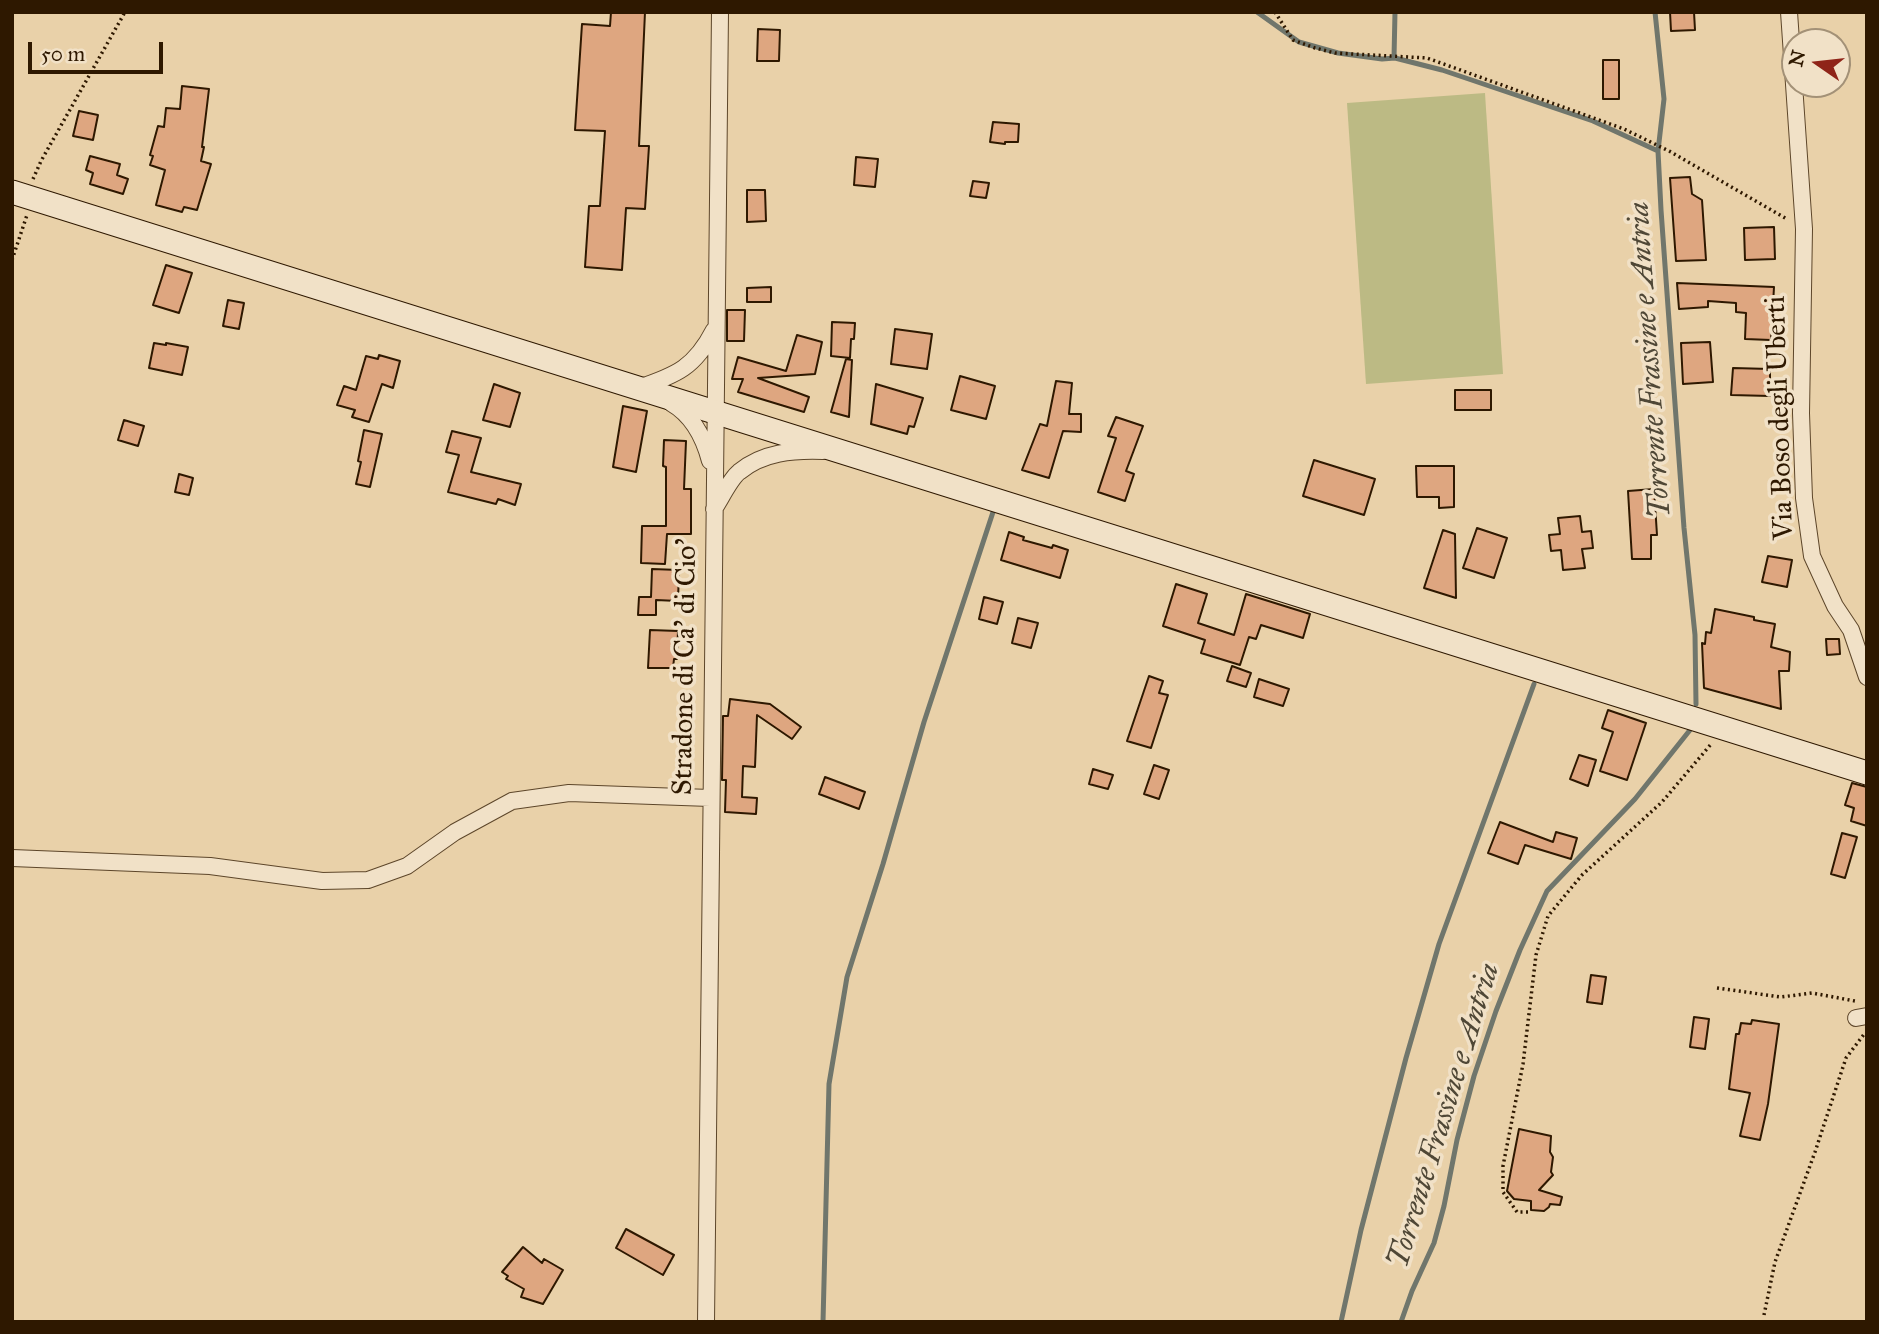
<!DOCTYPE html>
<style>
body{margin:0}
#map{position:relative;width:1879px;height:1334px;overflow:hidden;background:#e9d1a9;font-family:"IM FELL Great Primer",serif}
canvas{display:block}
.frame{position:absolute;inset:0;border:14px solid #2e1800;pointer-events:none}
.north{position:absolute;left:1781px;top:28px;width:70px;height:70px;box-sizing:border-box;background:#f1e1c7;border:2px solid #a39177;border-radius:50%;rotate:284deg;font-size:19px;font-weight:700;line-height:28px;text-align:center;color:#2e1800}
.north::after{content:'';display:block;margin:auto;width:24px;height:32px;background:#8f2418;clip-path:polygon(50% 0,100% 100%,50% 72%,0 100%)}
.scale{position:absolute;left:28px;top:42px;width:135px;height:32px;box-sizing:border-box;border:4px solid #2e1800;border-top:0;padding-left:9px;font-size:21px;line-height:24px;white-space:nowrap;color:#2e1800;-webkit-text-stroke:5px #f1e1c7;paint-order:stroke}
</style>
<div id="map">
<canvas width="1879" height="1334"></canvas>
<div class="frame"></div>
<div class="north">N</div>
<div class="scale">50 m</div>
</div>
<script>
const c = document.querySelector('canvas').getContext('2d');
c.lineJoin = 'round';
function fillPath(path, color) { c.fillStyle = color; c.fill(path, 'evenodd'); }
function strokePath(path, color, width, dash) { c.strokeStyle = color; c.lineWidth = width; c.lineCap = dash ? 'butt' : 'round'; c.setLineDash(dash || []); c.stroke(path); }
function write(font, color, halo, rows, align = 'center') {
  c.font = font + ' "IM FELL Great Primer",serif'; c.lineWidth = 7; c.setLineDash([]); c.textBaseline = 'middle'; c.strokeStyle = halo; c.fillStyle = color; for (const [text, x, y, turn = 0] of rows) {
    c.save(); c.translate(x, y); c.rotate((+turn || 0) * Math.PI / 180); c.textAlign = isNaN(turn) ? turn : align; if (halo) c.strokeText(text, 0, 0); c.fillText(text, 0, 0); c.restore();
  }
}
fillPath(new Path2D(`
 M1485 93 1503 374 1366 384 1347 103Z`), '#bcba84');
strokePath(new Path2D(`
 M1257 12 1299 42 1338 53 1382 59 1395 58 1442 70 1593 121 1658 151
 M1655 12 1664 99 1658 151 1661 210 1684 528 1695 635 1696 704
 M1394 58 1395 12
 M823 1322 829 1084 847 977 883 864 924 722 995 506
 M1341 1322 1361 1230 1406 1058 1439 944 1534 684
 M1401 1322 1412 1291 1434 1243 1444 1206 1457 1140 1474 1076 1496 1011 1520 950 1547 891 1635 799 1690 730`), '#70766c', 5);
const building = new Path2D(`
 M611 12H645L639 146H649L645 209 626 208 622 270 585 267 589 206H600L605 131 575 130 582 24 610 26Z
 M1670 12H1694L1695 30 1671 31Z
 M758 29 780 30 779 61H757Z
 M1603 60H1619V99H1603Z
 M182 86 209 89 202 147H204L201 161 211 164 197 210 184 207 182 212 156 205 165 170 150 165 153 156 150 155 158 126 164 127 166 108 180 109Z
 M79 111 98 115 93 140 73 136Z
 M993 122 1019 124 1018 142H1005V144L990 142Z
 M90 156 120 164 117 175 128 179 123 194 90 184 93 173 86 170Z
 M856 157 878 159 875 187 854 185Z
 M1690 177 1692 194 1702 200 1706 260 1676 261 1670 178Z
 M973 181 989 183 986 198 970 196Z
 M747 190H765L766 221 747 222Z
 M1774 227 1775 259 1745 260 1744 228Z
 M166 265 192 273 179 313 153 305Z
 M1677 283 1774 287 1771 340 1745 339 1746 313 1736 312V303L1708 301V307L1679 309Z
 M771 287V302H747V288Z
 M228 300 244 303 239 329 223 326Z
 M727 310H745L744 341H727Z
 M832 322 855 323 854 339H851L850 358 831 356Z
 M895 329 932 334 927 369 891 364Z
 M797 335 822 342 815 374 758 378 809 397 804 412 738 392 743 379H732L738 357 786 371Z
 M1710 342 1713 382 1683 384 1681 343Z
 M154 343 166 345V343L188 347 182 375 149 368Z
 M379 355 400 361 393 388 382 384 369 422 352 417 355 410 337 405 344 386 356 390 366 356 378 359Z
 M846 359 852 360 849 417 831 412Z
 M1733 368 1770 369V396L1731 395Z
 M960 376 995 386 986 419 951 410Z
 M1056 381 1072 383 1069 414H1081V432L1063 431 1049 478 1022 470 1040 424 1047 426Z
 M494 384 520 393 510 427 483 420Z
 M876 384 923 398 914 427 909 426 907 434 871 424Z
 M1455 390H1491V410H1455Z
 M623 406 647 411 636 472 613 467Z
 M1116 417 1143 426 1126 471 1134 474 1125 501 1098 492 1116 438 1108 436Z
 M124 420 144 426 138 446 118 440Z
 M364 430 382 434 370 487 356 484 361 462 358 461Z
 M452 431 481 438 471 472 521 484 515 505 498 499 496 504 448 492 459 455 446 452Z
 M664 440 686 441 684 489H691V534H667L665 564 641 563 642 526H666V467L663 466Z
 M1314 460 1375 479 1364 515 1303 496Z
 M1416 466H1454V507L1439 508V497H1417Z
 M179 474 193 478 189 495 175 492Z
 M1654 489 1657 535H1651V559H1632L1628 491Z
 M1580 516 1582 532 1591 531 1593 548 1582 549 1585 568 1563 570 1561 550 1551 551 1549 535 1560 534 1558 518Z
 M1477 528 1507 538 1494 578 1463 568Z
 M1443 530 1455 534 1456 598 1424 588Z
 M1009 532 1024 537 1023 540 1052 548 1053 545 1068 550 1060 578 1001 560Z
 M1768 556 1792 560 1787 587 1762 582Z
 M652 569 679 570 678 601 656 600V615H638L639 597H651Z
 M1176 584 1207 594 1198 623 1234 635 1246 594 1310 614 1303 638 1261 625 1256 639 1249 637 1240 665 1201 653 1205 640 1163 626Z
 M984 597 1003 602 997 624 979 619Z
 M1715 609 1754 617V620L1775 624 1771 647 1790 652 1789 671H1779L1781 709 1704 688 1702 643 1705 644 1706 632 1711 633Z
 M1018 618 1038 623 1031 648 1012 643Z
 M650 630 678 631 677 659H674L673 668H648Z
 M1826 639H1839L1840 654 1827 655Z
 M1232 666 1251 673 1246 687 1227 681Z
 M1149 676 1163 681 1159 693 1168 695 1151 748 1127 741Z
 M1259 679 1289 689 1283 706 1254 697Z
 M730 699 770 704 801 727 792 739 757 715 755 767 743 766 742 797 757 798 756 814 725 812 726 780H722L723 716H728Z
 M1608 710 1646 723 1627 780 1600 771 1613 732 1602 728Z
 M1579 755 1596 760 1588 786 1570 779Z
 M1154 765 1169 770 1159 799 1144 794Z
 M1093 769 1113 775 1108 789 1089 784Z
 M825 777 865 792 859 809 819 794Z
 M1852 783 1867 787V826L1851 821 1854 808 1845 805Z
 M1500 822 1553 842 1556 832 1577 838 1571 859 1525 845 1518 864 1488 853Z
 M1842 833 1857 837 1845 878 1831 874Z
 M1591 975 1606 977 1602 1004 1587 1002Z
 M1694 1017 1709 1019 1705 1049 1690 1047Z
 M1752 1020 1779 1024 1768 1104 1760 1140 1740 1136 1750 1093 1729 1089 1736 1034H1739L1741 1023 1751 1024Z
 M1519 1129 1551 1136 1550 1152 1553 1157 1551 1172 1553 1175 1539 1190 1562 1197 1560 1205 1550 1204 1549 1207 1544 1211 1531 1210V1201L1514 1199 1507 1191Z
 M626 1229 674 1255 663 1275 616 1248Z
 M523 1247 542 1263 544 1259 563 1270 543 1304 521 1297 524 1289 506 1279 508 1276 502 1272Z`);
fillPath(building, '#dea680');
strokePath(building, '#2e1800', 2);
const street = new Path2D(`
 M1789 12 1804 229 1801 413 1804 498 1812 556 1835 606 1851 630 1867 677
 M638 388C677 375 695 367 714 330
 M671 403C692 415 704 438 710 461
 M714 509C721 499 730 479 739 472 763 452 793 450 823 451
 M12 858 210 866 322 881 368 880 407 866 455 832 512 801 569 793 710 798
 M1856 1018 1867 1016
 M706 1322 720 12`);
const secondary = new Path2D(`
 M12 192 1867 773`);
strokePath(street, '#5d462a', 18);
strokePath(secondary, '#2e1800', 25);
strokePath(new Path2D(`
 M1275 12 1293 40 1315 48 1335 53 1427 58 1624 129 1671 152 1787 219
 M33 179 41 161 125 12
 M12 260 27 215
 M1717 988 1781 997 1812 993 1855 1001
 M1528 1212H1517L1503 1192V1166L1523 1064 1536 955 1548 916 1582 875 1662 802 1712 743
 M1764 1315 1775 1262 1815 1152 1846 1058 1865 1033`), '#2e1800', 3.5, [2, 3.5]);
strokePath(street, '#f1e1c7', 16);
strokePath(secondary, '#f1e1c7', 23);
write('28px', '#2e1800', '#f1e1c7', [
 ["Via Boso degli Uberti",1781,418,-92],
 ["Stradone di Ca' di Cio'",686,667,-89]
]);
write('italic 30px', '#4f4736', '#f1e1c7', [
 ["Torrente Frassine e Antria",1651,360,-94],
 ["Torrente Frassine e Antria",1445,1116,-73]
]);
</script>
